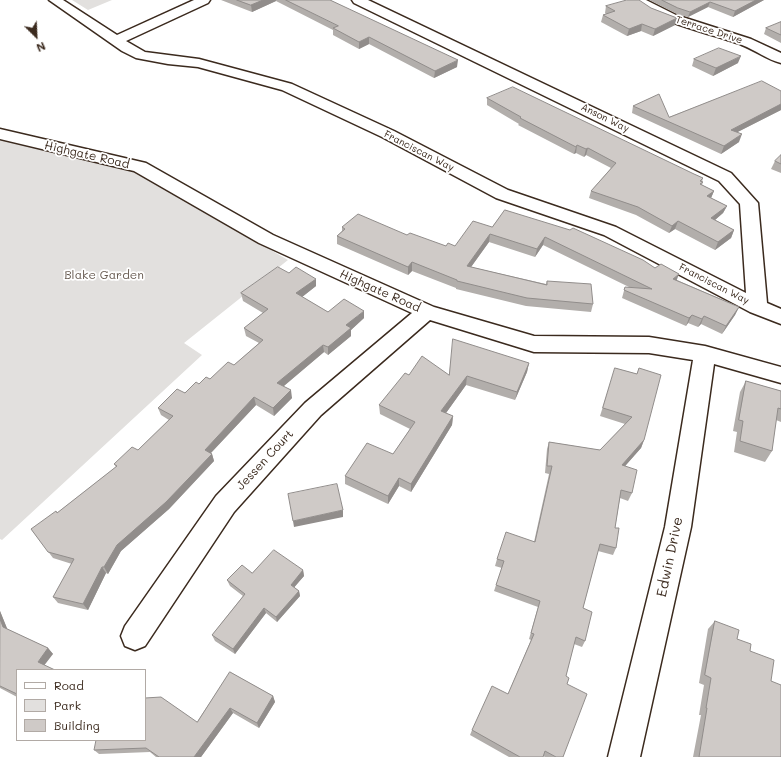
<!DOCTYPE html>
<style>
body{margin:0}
#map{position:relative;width:781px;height:757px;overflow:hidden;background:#fff;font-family:Mali,sans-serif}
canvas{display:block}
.legend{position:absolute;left:16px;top:669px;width:130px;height:72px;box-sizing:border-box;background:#fff;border:1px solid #b1aaa5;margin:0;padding:5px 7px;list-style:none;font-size:12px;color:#3b2a1e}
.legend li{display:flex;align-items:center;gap:8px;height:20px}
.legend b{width:20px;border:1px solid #b1aaa5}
.north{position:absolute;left:16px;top:16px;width:40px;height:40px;-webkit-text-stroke:3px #fff;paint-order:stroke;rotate:156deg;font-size:11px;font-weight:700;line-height:16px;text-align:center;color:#3b2a1e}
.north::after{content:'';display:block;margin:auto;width:14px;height:18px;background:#3b2a1e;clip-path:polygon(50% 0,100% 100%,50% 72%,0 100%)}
</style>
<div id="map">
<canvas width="781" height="757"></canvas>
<ul class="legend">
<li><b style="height:5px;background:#fff"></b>Road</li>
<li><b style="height:11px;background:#e2e0de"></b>Park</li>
<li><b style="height:11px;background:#cfcac7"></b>Building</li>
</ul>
<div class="north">N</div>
</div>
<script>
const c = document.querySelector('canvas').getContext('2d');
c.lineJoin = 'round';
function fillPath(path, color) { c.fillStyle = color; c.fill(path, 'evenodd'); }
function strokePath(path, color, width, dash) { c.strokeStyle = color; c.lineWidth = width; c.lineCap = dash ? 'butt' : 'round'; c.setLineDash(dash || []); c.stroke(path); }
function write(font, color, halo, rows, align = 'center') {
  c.font = font + ' Mali,sans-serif'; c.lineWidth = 3.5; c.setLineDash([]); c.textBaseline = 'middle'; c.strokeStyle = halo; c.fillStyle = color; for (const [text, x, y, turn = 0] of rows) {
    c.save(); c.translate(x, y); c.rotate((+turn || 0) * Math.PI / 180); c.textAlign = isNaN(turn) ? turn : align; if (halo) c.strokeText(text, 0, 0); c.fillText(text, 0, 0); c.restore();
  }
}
fillPath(new Path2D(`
 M72 0H112L88 10Z
 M0 139 134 171 288 260 184 343 202 355 2 540 0 539Z`), '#e2e0de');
const minor = new Path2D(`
 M49 0H63L117 35 194 0H210L208 3 126 41 145 52 199 59 292 84 394 131 508 190 616 227 746 293 740 204 719 181 354 3 352 0H368L731 173 758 203 767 303 781 309V324L750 312 604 235 496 198 382 137 282 90 198 67 168 64 136 58 122 51Z
 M631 0H646L676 15 751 39 781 53V63C768 60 755 50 742 45 719 36 643 18 631 0Z
 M0 129 146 163 273 235 434 307 534 336 649 337 705 346 781 367V383L714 364 691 527 640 757H608L665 527 693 360 649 353 534 352 430 320 321 415 234 512 145 646 135 650 125 646 121 636 125 626 216 496 305 403 412 313 259 243 134 171 0 139Z`);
strokePath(minor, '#3b2a1e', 3);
fillPath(minor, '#fff');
fillPath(new Path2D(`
 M221 0H330L457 67 434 78 369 44 359 49 333 35V30L276 1 252 12Z
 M649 0H764L733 17 708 7 688 17 677 14Z
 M606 6 651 8 677 18 675 25 653 36 641 31 627 36 601 22 603 15 606 14 605 13Z
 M781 22V43L764 34 766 28Z
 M694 59 738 63 713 76 692 66Z
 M781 91V110L737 132 739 142 721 154 632 113 633 106 669 117Z
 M487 98 703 178 702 182H703L702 185 714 191 711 198 727 206 723 213 715 220 734 230 731 238 715 250 675 229 669 233 636 215 589 198 591 191 611 168 586 155 584 157 576 153 574 154 518 125 519 124 487 105Z
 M781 155V173L771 169 775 161Z
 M505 210 677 280 739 307 735 315 722 334 701 324 698 327 688 323 686 326 622 298 625 287H629L543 245 535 257 489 242 471 267 546 284 547 281 593 304 591 312 526 306 456 289V288L412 271 408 275 337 244V236L342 231V227L407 235 446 246H455L492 227Z
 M289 273 316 279V286L302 297 328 312 364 318 351 330V336L328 355 324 352 284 386 292 398 274 416 256 405 211 453 212 454 214 461 169 509 121 551 108 574 106 573 88 610 58 603 53 597 72 564 53 558 31 529 57 513 116 467 114 464 138 450 169 420 161 415 158 408 199 384 210 379 234 365 259 343 246 336 244 328 263 313 243 301 241 293Z
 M529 363 527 372 515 400 466 385 446 413 453 416 452 425 411 492 399 486 388 504 345 484V476L393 454 410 429 380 414 379 405 409 375H449Z
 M615 368 637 374 639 368 644 440 641 448 625 466 632 493 628 501 620 498 615 528 616 548 613 555 598 551 583 608 585 641 582 647 574 644 566 676 567 684 563 757H545L543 756V757H509L470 735 472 730 508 694 531 640 529 639 538 607 494 591 496 585 502 568 495 566 497 559 534 542 549 474 545 473 547 449 549 442 600 450 625 424 600 416Z
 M746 381 781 391V422L776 420 772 451 765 462 734 452 737 432 733 431 740 392Z
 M303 570 304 576 294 587 299 591 300 596 277 622 266 613 235 654 215 641 212 635 243 596 230 586 227 580 252 573Z
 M0 611 7 629 48 648 53 654 17 670V697L0 688Z
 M715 621 737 639 750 651 771 681 781 757H693L701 715H699L704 685 699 683 708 629Z
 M230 672 273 696 275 702 259 728 233 713 201 757H156L150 752 99 754 94 750 197 722Z`), '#b2aeab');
fillPath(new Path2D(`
 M263 0H276V1L252 12 251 5Z
 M756 0H764L733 17 735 11Z
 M710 2 708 7 688 17 690 12Z
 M677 18 675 25 653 36 655 29Z
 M642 24 641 31 627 36 629 29Z
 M369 37V44L359 49V42Z
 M741 56 738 63 713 76 716 68Z
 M458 60 457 67 434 78 435 71Z
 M781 104V110L728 137 731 130Z
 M742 134 739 142 721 154 724 146Z
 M577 145 576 153 574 154 576 147Z
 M588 148 586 155 584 157 586 149Z
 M714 191 711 198 707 196Z
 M727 206 723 213 708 226 711 218Z
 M678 221 675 229 669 233 672 226Z
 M734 230 731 238 715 250 718 242Z
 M490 234 489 242 466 274 467 266Z
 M545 237 543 245 535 257 537 249Z
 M412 262V271L408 275V267Z
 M679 274 676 282 673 279Z
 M316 279V286L297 301 296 293Z
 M739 307 735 315 722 334 726 326Z
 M364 311V318L351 330V336L328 355V347L346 325Z
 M692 315 688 323 686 326 689 318Z
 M704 316 701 324 698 327 702 319Z
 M323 345 324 352 279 390 277 383Z
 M529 363 527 372 515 400 517 392Z
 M467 376 466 385 441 420V411Z
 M291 390 292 398 274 416 273 408Z
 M254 397 256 405 207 457 205 450Z
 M453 416 452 425 411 492V484Z
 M644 440 641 448 619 473 622 465Z
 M212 454 214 461 169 509 121 551 108 574 104 567 117 545Z
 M399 478V486L388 504V496Z
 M343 510V517L294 527 293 521Z
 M102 567 106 573 88 610 83 604Z
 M303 570 304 576 292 590 291 585Z
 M299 591 300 596 277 622 276 617Z
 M264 608 266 613 235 654 233 649Z
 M0 611 9 633 3 627 0 619Z
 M48 648 53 654 43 667 38 662Z
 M273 696 275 702 259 728 257 723Z
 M230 708 233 713 201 757H194Z`), '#918d8b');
const building = new Path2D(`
 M237 0H263L251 5Z
 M286 0H330L458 60 435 71 369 37 359 42 333 28 338 26Z
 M627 0H639L651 8 677 18 655 29 642 24 629 29 603 15 615 11 606 6Z
 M662 0H756L735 11 710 2 690 12 678 8Z
 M781 22V35L766 28Z
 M719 48 741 56 716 68 694 59Z
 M762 81 781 91V104L731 130 742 134 724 146 633 106 659 94 669 117Z
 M513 87 694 174 703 178 700 181 703 182 700 184 714 191 707 196 727 206 711 218 734 230 718 242 678 221 672 226 638 207 591 191 616 163 588 148 586 149 577 145 576 147 520 118 521 117 487 98Z
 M781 155V164L775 161Z
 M505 210 570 230 573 228 643 260 655 268 661 264 679 274 673 279 739 307 726 326 704 316 702 319 692 315 689 318 624 290 625 287 652 289 545 237 537 249 490 234 467 266 547 285V281L591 284 593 304 527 298 457 281V280L412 262 408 267 337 236 345 229 342 227 358 214 407 235 410 233 446 246 448 243 455 246 473 221 492 227Z
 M278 267 289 273 296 267 316 279 296 293 328 312 344 299 364 311 346 325 351 328 328 347 323 345 277 383 291 390 273 408 254 397 205 450 212 454 166 502 117 545 104 567H102L83 604 53 597 74 559 48 552 31 529 56 511 57 513 117 466 114 464 132 447 138 450 173 416 158 408 177 389 185 393 196 382 199 384 206 377 210 379 228 362 234 365 263 340 244 328 268 309 241 293Z
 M453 339 529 363 517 392 467 376 441 411 453 416 411 484 399 478 388 496 345 476 367 443 393 454 415 422 379 405 405 373 409 375 422 356 449 375Z
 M615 368 637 374 639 368 661 375 644 440 622 465 637 470 632 493 621 490 615 528H619L616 548 600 544 583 608 592 612 585 641 576 637 566 676 569 678 567 684 587 694 563 757H556L545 751 543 757H520L472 730 492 686 508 694 534 634 531 633 540 601 496 585 504 561 497 559 506 532 535 542 552 466H547L549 442 600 450 632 417 603 408Z
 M746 381 781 391V409L778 408 772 451 740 441 743 421 739 420Z
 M337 484 343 510 293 521 288 494Z
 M274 550 303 570 291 585 299 591 276 617 264 608 233 649 212 635 245 594 227 580 242 565 252 573Z
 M0 619 3 627 48 648 38 662 55 670H17V694L0 686Z
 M715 621 739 630 737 639 751 644 750 651 774 660 771 681 781 685V757H699L707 708H706L711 678 705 675Z
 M230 672 273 696 257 723 230 708 194 757H159L146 748 94 750 96 740H145V698L161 697 197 722Z`);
fillPath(building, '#cfcac7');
strokePath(building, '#918d8b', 1);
write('10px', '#3b2a1e', '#fff', [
 ["Terrace Drive",709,30,18],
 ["Anson Way",605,118,26],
 ["Franciscan Way",419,151,27],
 ["Franciscan Way",714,284,27]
]);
write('12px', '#3b2a1e', '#fff', [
 ["Highgate Road",87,155,13],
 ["Highgate Road",380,291,24],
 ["Jessen Court",265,460,-47]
]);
write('12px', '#65584e', '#fff', [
 ["Blake Garden",104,275]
]);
write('14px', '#3b2a1e', '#fff', [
 ["Edwin Drive",670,557,-78]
]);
</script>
